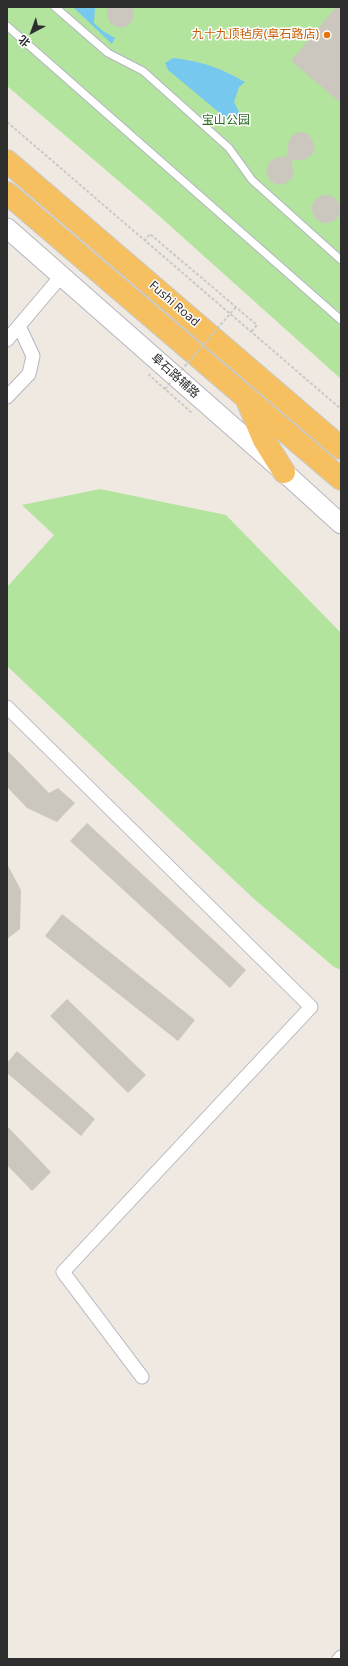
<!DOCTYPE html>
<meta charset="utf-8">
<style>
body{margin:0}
#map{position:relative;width:348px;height:1666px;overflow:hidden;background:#efe9e1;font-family:"Noto Sans","Noto Sans SC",sans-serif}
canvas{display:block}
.frame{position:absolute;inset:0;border:8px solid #2e2e2e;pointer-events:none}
.north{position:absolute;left:12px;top:12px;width:40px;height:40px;-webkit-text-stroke:3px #fff;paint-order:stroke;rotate:221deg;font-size:11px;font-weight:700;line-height:16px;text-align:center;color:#2e2e2e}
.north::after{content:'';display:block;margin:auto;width:14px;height:18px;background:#2e2e2e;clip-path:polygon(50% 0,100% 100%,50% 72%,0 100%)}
</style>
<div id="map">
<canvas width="348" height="1666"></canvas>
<div class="frame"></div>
<div class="north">北</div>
</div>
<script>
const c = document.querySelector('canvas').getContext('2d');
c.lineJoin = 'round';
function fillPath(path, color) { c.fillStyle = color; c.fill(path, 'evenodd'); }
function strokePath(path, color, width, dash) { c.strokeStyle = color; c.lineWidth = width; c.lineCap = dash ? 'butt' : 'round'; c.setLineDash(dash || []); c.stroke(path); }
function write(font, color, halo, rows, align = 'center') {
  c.font = font + ' "Noto Sans","Noto Sans SC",sans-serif'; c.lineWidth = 3; c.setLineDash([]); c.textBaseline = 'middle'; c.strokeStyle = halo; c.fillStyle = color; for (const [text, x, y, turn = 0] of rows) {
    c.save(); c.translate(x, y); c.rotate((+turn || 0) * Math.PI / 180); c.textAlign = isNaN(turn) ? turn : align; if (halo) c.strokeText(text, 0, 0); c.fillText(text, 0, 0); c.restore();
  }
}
fillPath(new Path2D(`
 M7 7H341V379L148 206 7 86Z
 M100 489 226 515 341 633V970L334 967 253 898 7 666V587L54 535 22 505Z`), '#b3e49e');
fillPath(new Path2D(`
 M73 7H95L94 23 103 31 115 38 112 44Z
 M173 58C204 62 218 67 245 82L239 87 234 102 239 112 248 116 233 124 168 70 165 63Z`), '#76c8ef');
fillPath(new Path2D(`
 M108 7H132L134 15 131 23 127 26 119 28 111 24 107 16Z
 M336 7H341V103L291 61Z
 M301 132 306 133 312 139 315 147 314 151 312 155 304 160H292L293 176 287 183 279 185 274 183 270 181 266 173 268 164 275 158 287 156 289 139 296 133Z
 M312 209a14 14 0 1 1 28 0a14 14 0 1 1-28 0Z
 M7 750 49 793 58 788 75 803 57 822 27 808 7 787Z
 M87 823 246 970 230 988 70 841Z
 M7 864 21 890 20 929 7 939Z
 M62 914 195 1020 178 1041 45 936Z
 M67 999 146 1075 128 1093 50 1016Z
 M17 1051 95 1119 81 1136 7 1073V1063Z
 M7 1126 51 1172 32 1191 7 1165Z`), '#cbc7bf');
const service = new Path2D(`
 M55 7 108 53 143 71 229 148 252 180 341 260
 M7 26 341 320`);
const minor = new Path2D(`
 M7 340 62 275
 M7 397 29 374 33 356 19 326
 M7 707 311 1007 63 1272 142 1377
 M339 1659 341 1657`);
const secondary = new Path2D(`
 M7 228 284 472 341 524`);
const trunk = new Path2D(`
 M7 161 341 448
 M7 193 341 479
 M247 400 264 440 284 472`);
strokePath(service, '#b4b6c1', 9);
strokePath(minor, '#b4b6c1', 15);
strokePath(secondary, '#b4b6c1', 21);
strokePath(trunk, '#c9c9c9', 24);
strokePath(new Path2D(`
 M7 122 341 409
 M144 241 150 234 257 325 251 332
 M150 374 149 375 192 413`), '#c9c9c9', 2, [3, 2]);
strokePath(service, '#fff', 7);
strokePath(minor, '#fff', 13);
strokePath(secondary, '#fff', 19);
strokePath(trunk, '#f6c060', 22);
strokePath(new Path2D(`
 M165 389 236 307`), '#c9c9c9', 2, [3, 2]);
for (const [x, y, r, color] of [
 [327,35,4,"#e8710a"]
]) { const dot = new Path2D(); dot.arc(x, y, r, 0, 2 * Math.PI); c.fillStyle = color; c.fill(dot); strokePath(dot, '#fff', 1.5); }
write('12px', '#c56008', '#fff', [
 ["九十九顶毡房(阜石路店)",319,35]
], 'right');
write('12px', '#286d1c', '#fff', [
 ["宝山公园",226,121]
]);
write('12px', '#2e2e2e', '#fff', [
 ["Fushi Road",174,304,41],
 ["阜石路辅路",175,376,42]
]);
</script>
